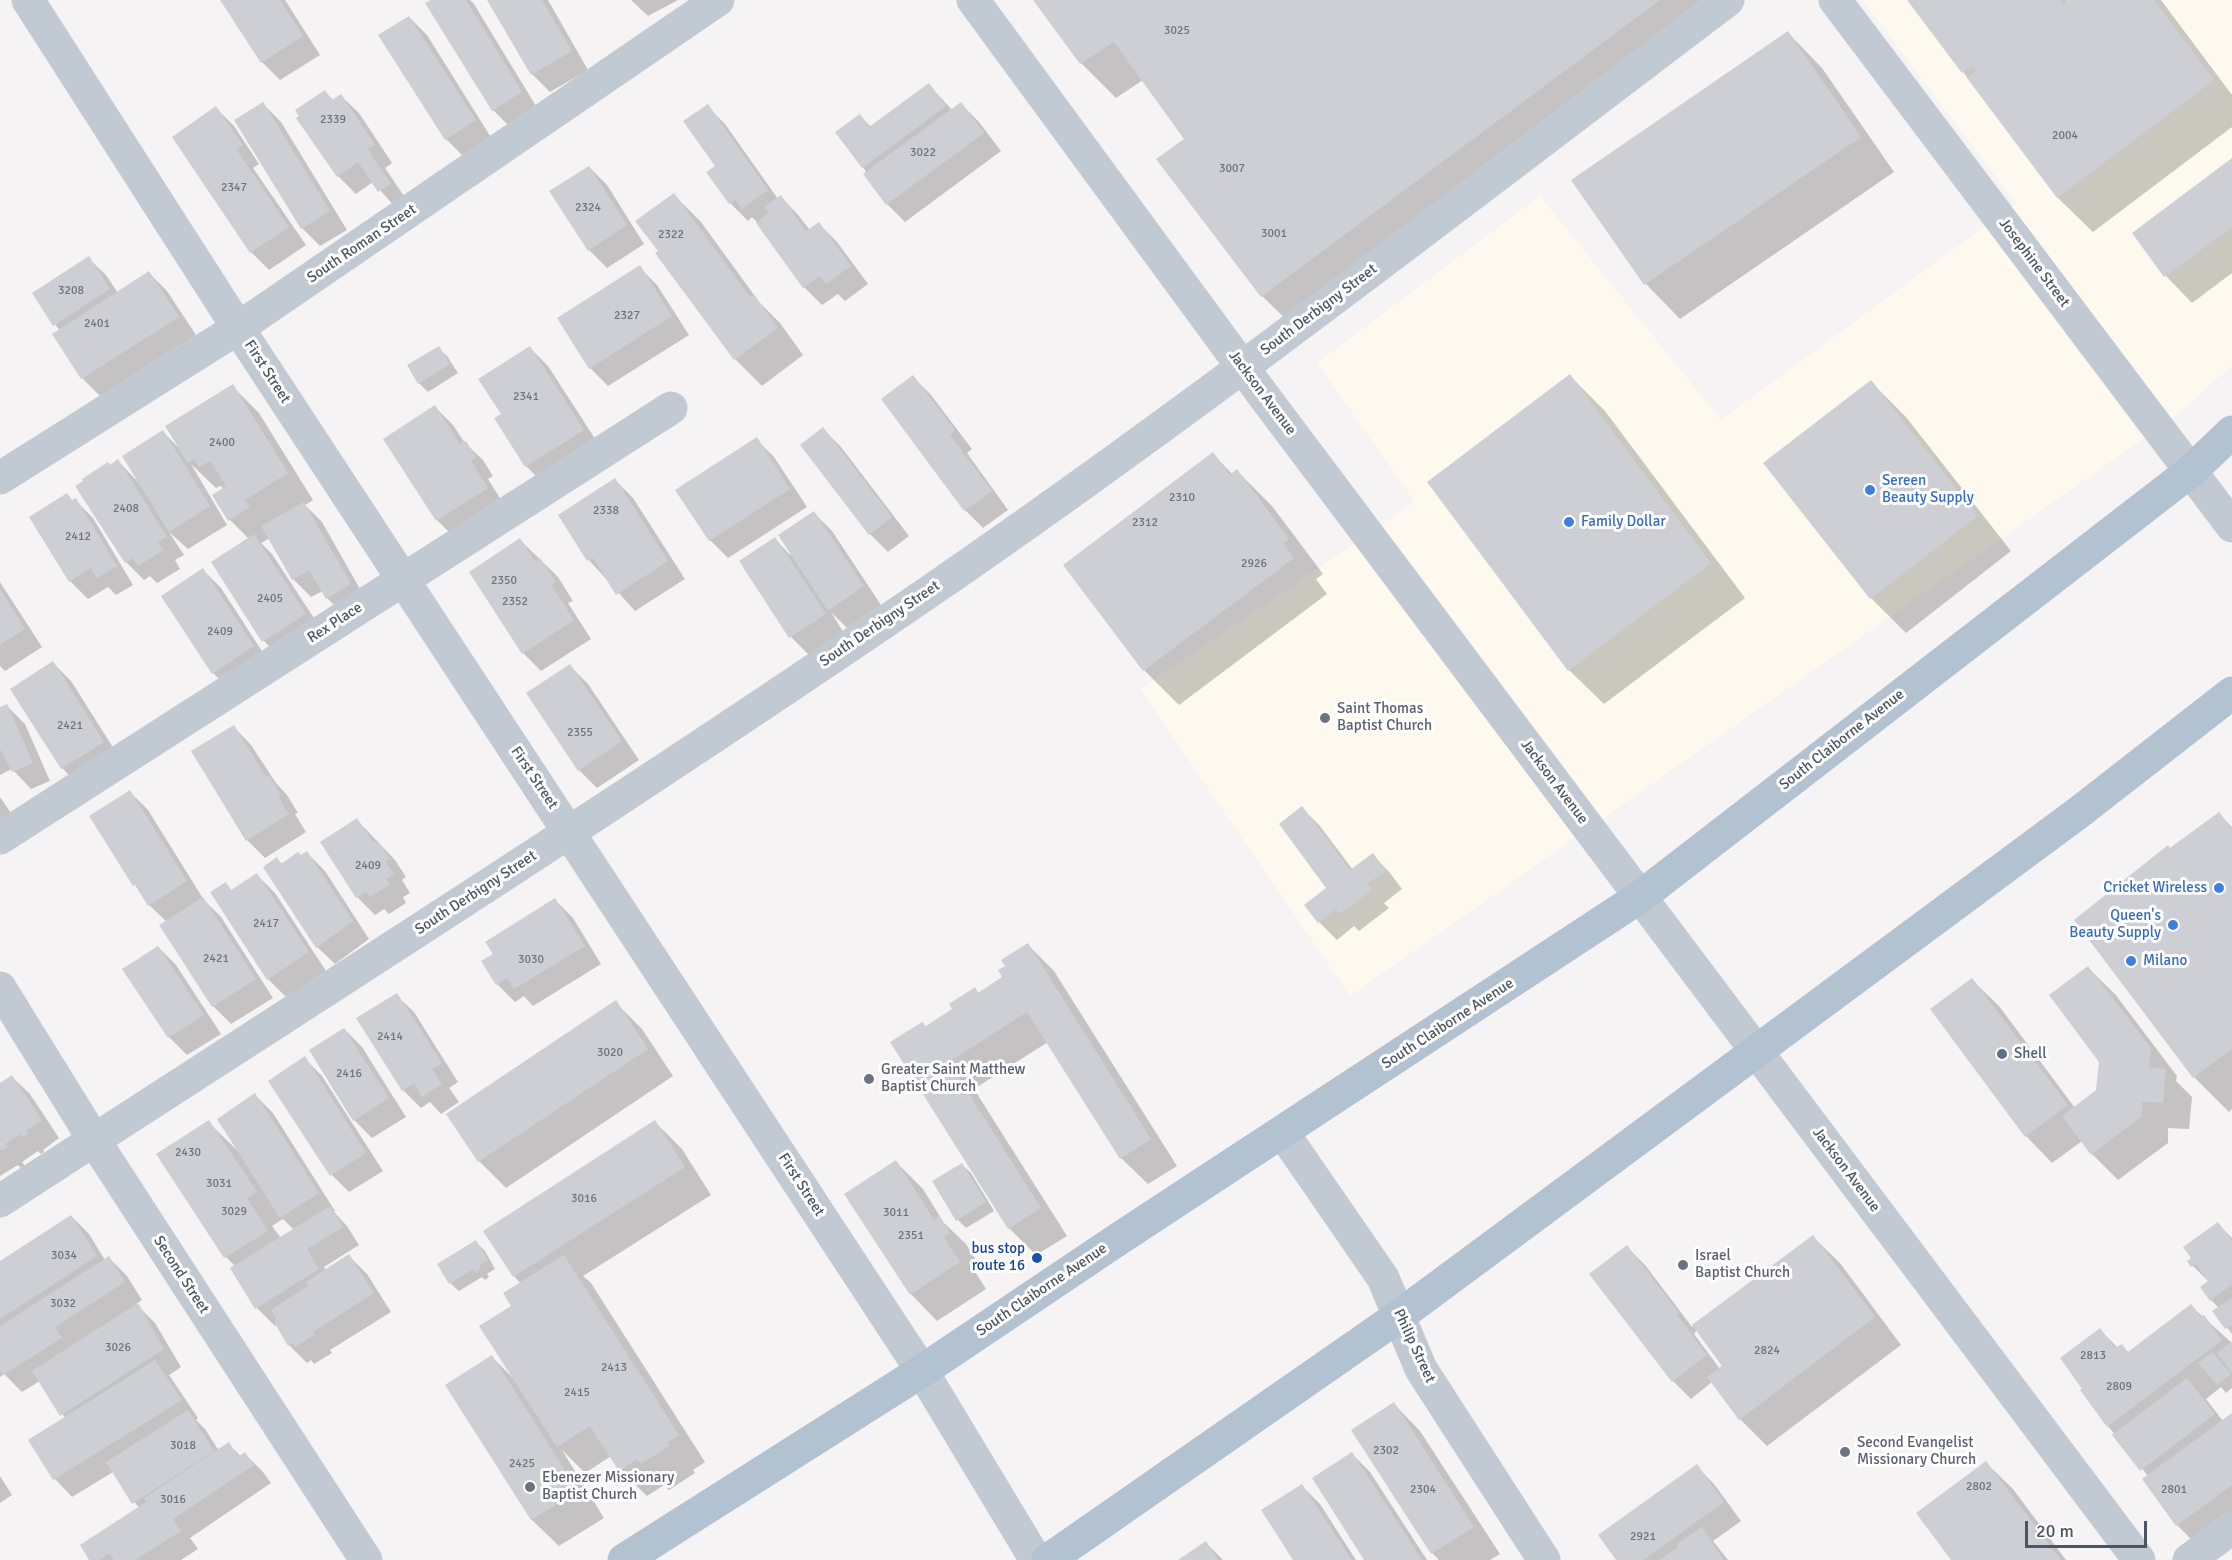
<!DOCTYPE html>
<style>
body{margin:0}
#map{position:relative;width:2232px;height:1560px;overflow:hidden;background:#f5f3f3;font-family:Signika,sans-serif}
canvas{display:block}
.scale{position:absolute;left:2025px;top:1521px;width:122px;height:27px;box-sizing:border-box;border:3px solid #4a5661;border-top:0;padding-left:8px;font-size:18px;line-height:21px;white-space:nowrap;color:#4a5661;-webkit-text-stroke:4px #fff;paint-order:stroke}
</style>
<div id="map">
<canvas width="2232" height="1560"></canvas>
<div class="scale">20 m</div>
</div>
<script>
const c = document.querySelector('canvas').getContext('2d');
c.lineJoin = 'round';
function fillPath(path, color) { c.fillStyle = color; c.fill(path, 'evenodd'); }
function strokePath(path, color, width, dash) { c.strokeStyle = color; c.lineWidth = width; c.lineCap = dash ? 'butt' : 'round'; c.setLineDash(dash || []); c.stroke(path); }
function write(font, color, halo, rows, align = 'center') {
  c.font = font + ' Signika,sans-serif'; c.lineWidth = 6; c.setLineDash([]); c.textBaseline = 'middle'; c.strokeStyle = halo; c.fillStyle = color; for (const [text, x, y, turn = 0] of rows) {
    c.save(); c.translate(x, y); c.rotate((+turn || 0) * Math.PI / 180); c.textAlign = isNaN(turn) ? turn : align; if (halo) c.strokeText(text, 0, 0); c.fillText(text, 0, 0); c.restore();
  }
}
fillPath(new Path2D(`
 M1862 0H2232V365L2180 413 1350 996 1140 689 1415 502 1317 363 1540 196 1721 420 2016 203Z`), '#fdf9ef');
fillPath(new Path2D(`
 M222 0H285L320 55 280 80 262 62Z
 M434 0H470L474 4 539 111 511 128 493 110Z
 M489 0H548L588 70 550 92 532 74Z
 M631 0H678L648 16Z
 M1034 0H1741L1297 330 1262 296 1186 140 1143 80 1116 98 1081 63Z
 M1909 0H2067L2069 2 2071 0H2161L2232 95V127L2093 232 2058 198Z
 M409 17 427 35 492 139 464 157 446 139Z
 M1788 33 1822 68 1894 172 1680 319 1646 284 1573 180Z
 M929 85 952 110 961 104 979 122 1001 151 905 222 887 204 863 167 860 116 871 127Z
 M324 91 333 100 341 96 359 113 392 163 385 168 408 202 397 209 373 182 356 194 338 176Z
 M263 104 281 122 347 230 320 246 302 228Z
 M707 106 725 124 778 199 781 197 798 215 810 230 819 224 837 242 868 284 845 301 838 294 822 305 804 287 759 224 752 217 748 221 730 203 717 166Z
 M216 108 234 126 259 164 253 168 306 245 269 270 251 252Z
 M2232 160V273L2192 303 2166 276 2134 234Z
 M589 167 607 185 644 244 607 268 589 250Z
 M674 195 701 222 760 303 780 323 803 355 762 386 735 359Z
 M88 258 106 275 118 293 149 273 167 291 196 335 100 396 82 378 54 335 60 331 34 294Z
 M639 267 657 285 689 335 608 386 590 368Z
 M438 348 447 356 458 373 428 392 419 383 409 366Z
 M530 348 548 366 601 448 544 484 527 467 496 419 503 415Z
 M1570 376 1605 411 1745 598 1604 704 1569 670Z
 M913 377 931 395 972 449 967 453 1008 510 983 528 965 510Z
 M1871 382 1906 417 2011 551 1906 633 1871 598 1765 464Z
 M232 386 259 413 313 500 305 505 322 522 368 603 345 616 327 598 323 591 311 597 293 579 270 538 261 543 272 554 323 632 282 659 264 641 213 563 249 539 230 520 224 489 220 486 216 488 191 464 227 525 188 549 169 532 184 555 175 560 180 569 157 583 150 576 144 580 126 562 110 466 118 461 138 482 163 432 178 447Z
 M435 407 453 425 465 443 483 460 493 476 488 479 505 506 455 538 437 520Z
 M823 429 841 447 909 536 888 552 870 534Z
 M756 439 774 457 807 507 728 558 710 540 677 490Z
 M1213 454 1233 475 1237 471 1272 506 1323 574 1316 579 1327 594 1179 705 1144 670 1065 565Z
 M615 480 633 498 685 579 635 611 589 560Z
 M75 500 93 518 133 585 116 595 108 587 88 599 70 581 73 501Z
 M814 513 832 531 881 605 847 628 831 612 843 632 809 655 791 637 775 539 790 555Z
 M520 540 558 577 573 601 568 603 591 639 541 671 523 653Z
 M203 570 221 588 271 665 231 691 213 673Z
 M0 582 42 647 5 671 0 666Z
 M53 663 71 681 121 760 80 786 62 768 12 689Z
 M570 666 588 684 639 760 597 788 579 770Z
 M7 706 25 724 50 781 31 789 12 769 0 775V709Z
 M234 727 251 745 276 783 287 795 298 813 295 814 306 832 265 858 247 840Z
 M130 792 148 810 204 900 221 917 273 998 231 1024 213 1006 161 926 167 922 149 905Z
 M0 797 21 828 0 842Z
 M1302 808 1320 826 1353 870 1373 855 1390 873 1402 889 1384 903 1389 908 1359 931 1354 926 1337 940 1319 922 1329 888Z
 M2219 814 2232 827V1109L2229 1112 2194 1077Z
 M357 820 395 860 406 877 402 880 410 893 403 897 406 903 389 914 384 909 375 915 357 897Z
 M307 853 325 871 369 939 335 964 317 947 277 859 282 864Z
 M257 875 275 893 326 971 286 997 268 979 225 884 232 891Z
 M555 900 573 918 601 964 533 1006 524 996 515 1002 497 984 495 954Z
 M1028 945 1054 971 1177 1166 1148 1184 1121 1158 1048 1042 974 1089 1067 1236 1036 1255 1009 1228 892 1043 926 1028 954 1010 974 989 979 994 1004 978Z
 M158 947 176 965 221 1034 187 1055 169 1037 125 969Z
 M2088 968 2115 994 2177 1076 2176 1081 2192 1097 2189 1129 2168 1128V1143L2118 1180 2092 1154 2082 1141 2052 1163 2026 1136 1972 980 1999 1006 2075 1108 2097 1091 2101 1061Z
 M396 995 414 1012 458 1082 449 1088 459 1102 441 1114 430 1102 421 1108 403 1090Z
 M615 1002 642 1029 673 1076 506 1188 479 1161Z
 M344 1029 362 1047 406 1117 372 1138 354 1120 311 1050Z
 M304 1058 322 1076 383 1171 349 1192 332 1175Z
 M12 1077 30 1094 59 1138 43 1150 44 1152 41 1154 38 1151 22 1162 25 1166 21 1168 18 1165 0 1176V1085Z
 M255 1095 273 1113 335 1211 334 1212 347 1226 359 1245 324 1267 326 1271 349 1256 367 1274 391 1312 330 1350 332 1353 314 1364 311 1360 307 1363 289 1345 277 1324 275 1326 257 1308 236 1267 226 1257 208 1122 237 1150ZM283 1219 294 1230 281 1238 272 1226Z
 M655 1122 682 1149 711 1195 583 1276 591 1283 705 1462 693 1470 695 1473 669 1490 664 1485 647 1496 620 1470 611 1456 585 1473 562 1450 604 1518 559 1546 532 1520 447 1386 492 1357 512 1377 513 1306 521 1284 514 1276Z
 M896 1162 923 1189 944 1223 966 1244 976 1260 970 1264 986 1289 937 1321 911 1294Z
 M962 1165 971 1173 994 1211 966 1228 958 1220Z
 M71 1216 89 1234 105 1260 109 1258 127 1276 142 1300 136 1304 155 1323 181 1367 169 1375 198 1418 196 1420 205 1429 219 1451 229 1444 241 1457 245 1454 263 1472 271 1483 190 1538 198 1549 181 1560H91L139 1508 113 1472 72 1497 55 1479 30 1440 65 1418 40 1381 22 1392 4 1374 0 1377V1262Z
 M2218 1224 2232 1238V1334L2215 1312 2219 1308 2211 1300 2209 1282 2193 1266Z
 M1813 1237 1840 1263 1901 1345 1767 1446 1740 1419 1712 1382 1691 1399 1673 1381 1627 1247 1645 1265 1692 1327ZM1697 1330 1724 1366 1720 1369 1694 1334Z
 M476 1242 485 1251 495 1269 487 1274 489 1277 485 1280 482 1277 459 1291 450 1283Z
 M2191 1306 2232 1343V1388L2226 1393 2221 1387 2206 1399 2223 1421 2232 1415V1531L2203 1551 2177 1525 2148 1476 2108 1426 2100 1330 2118 1348 2129 1353Z
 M1394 1404 1420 1431 1500 1554 1490 1560H1439L1432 1553Z
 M1352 1454 1370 1472 1427 1560H1366Z
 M1986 1463 2013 1489 2066 1560H1953Z
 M1696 1466 1714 1484 1741 1521 1713 1541 1728 1560H1618Z
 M0 1476 12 1495 0 1503Z
 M1302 1486 1320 1504 1356 1560H1295Z
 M1206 1543 1223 1560H1180Z`), '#0003');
fillPath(new Path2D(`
 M220 0H280L303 36 261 63Z
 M431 0H466L522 92 492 111 425 3Z
 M487 0H542L572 51 531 75Z
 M1033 0H1660L1261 297 1156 159 1184 139 1114 42 1080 64Z
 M1907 0H2060L2063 4 2069 0H2154L2214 80 2057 198 1967 78 1976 71 1972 66 1962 73Z
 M409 16 476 120 445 140 378 35Z
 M1788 31 1861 137 1644 285 1571 180Z
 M929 83 946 106 862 168 835 132 860 114 869 127Z
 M325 90 332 100 341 94 375 145 368 149 391 184 378 192 358 162 337 177 296 118 299 116 295 110Z
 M263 102 330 211 301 229 234 120Z
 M961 102 984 133 886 205 863 174Z
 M708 104 768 190 742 209 735 199 729 204 706 172 715 166 683 121Z
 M216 106 243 145 236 149 289 227 250 253 172 137Z
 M2232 158V227L2164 277 2132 233Z
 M589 166 627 225 588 251 549 191Z
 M674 193 750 297 754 295 778 328 734 360 655 253 658 251 635 221Z
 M781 195 806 231 819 222 851 266 826 284 820 276 803 288 756 223 769 213 764 207Z
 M89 256 110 289 53 326 32 293Z
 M640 265 672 316 589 369 557 318Z
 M149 271 179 317 81 379 52 334Z
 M439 346 450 364 418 384 407 365Z
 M530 346 584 430 525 467 494 418 501 414 478 379Z
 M1570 374 1711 563 1568 671 1427 482Z
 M913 375 955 430 950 435 992 491 964 511 881 399Z
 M1871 380 1978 516 1870 599 1763 463Z
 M233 384 288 473 245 500 250 507 228 521 212 495 226 486 210 461 199 467 194 459 188 463 165 426Z
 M435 405 460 444 466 441 476 457 471 461 488 488 436 521 383 439Z
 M823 427 892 517 869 535 800 445Z
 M163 430 210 506 169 532 122 456Z
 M757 437 790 489 709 541 675 490Z
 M1213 452 1230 475 1237 469 1289 539 1283 543 1294 558 1143 671 1063 565Z
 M118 459 167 537 158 542 163 550 138 566 132 558 125 563 75 486 83 481 82 479 108 462 110 465Z
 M615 478 668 561 616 595 593 558 587 561 558 515Z
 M67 493 72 500 76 498 117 566 97 578 91 568 69 582 29 517Z
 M304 502 351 584 326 599 309 570 292 580 261 526Z
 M814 511 864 586 828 611 778 535Z
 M254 534 306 614 262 642 211 562Z
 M775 537 826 614 789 638 739 561Z
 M520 538 535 561 540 558 556 582 551 585 574 620 522 654 469 572Z
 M203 568 254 646 212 674 161 596Z
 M0 589 25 629 0 645Z
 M53 661 104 742 61 769 10 689Z
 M570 664 622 741 578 771 526 693Z
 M7 704 33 763 12 772 0 749V707Z
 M234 725 266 777 269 775 281 795 278 796 289 814 246 841 191 751Z
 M130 790 187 881 148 906 135 885 133 886 89 816Z
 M1302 806 1350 870 1373 853 1386 871 1367 884 1372 890 1340 914 1336 909 1318 923 1304 905 1326 888 1279 824Z
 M2219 812 2232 829V1049L2193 1078 2074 920 2168 845 2170 848Z
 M357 818 373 842 377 840 390 859 385 861 394 874 386 879 390 884 370 897 366 892 356 898 320 842Z
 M307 851 353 921 316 948 263 867 277 857 281 864 298 852 301 855Z
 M257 873 309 952 267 980 210 892 226 882 231 890Z
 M203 897 256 979 212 1007 159 925Z
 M555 898 585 946 514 989 507 978 496 985 481 961 493 954 485 942Z
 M1028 943 1151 1139 1120 1159 1027 1012 949 1062 1041 1208 1008 1229 890 1042 922 1022 926 1026 952 1009 949 1004 975 987 978 993 1002 977 998 970 1005 966 1001 960Z
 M158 946 204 1015 168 1038 122 969Z
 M2088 966 2151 1048 2149 1067 2166 1069 2163 1103 2142 1102V1116L2091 1155 2062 1116 2096 1090 2099 1062 2049 995Z
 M1972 978 2068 1105 2025 1137 1930 1009Z
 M397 993 442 1063 432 1069 442 1084 422 1097 414 1083 402 1091 356 1018Z
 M616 1000 648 1049 478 1162 446 1114Z
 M344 1028 389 1098 353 1121 309 1050Z
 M305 1056 366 1153 330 1176 268 1081Z
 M12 1075 42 1120 26 1131 28 1134 22 1137 20 1134 5 1144 8 1147 2 1151 0 1148V1083Z
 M255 1093 319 1193 280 1218 217 1119Z
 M209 1120 257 1192 247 1198 268 1231 224 1258 156 1154Z
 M655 1120 685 1167 513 1277 483 1231Z
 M896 1160 934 1220 939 1216 950 1233 944 1237 960 1262 910 1295 844 1194Z
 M962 1163 986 1202 956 1221 932 1181Z
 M330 1206 343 1227 307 1249 319 1269 255 1309 230 1268Z
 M71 1215 97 1256 0 1319V1261Z
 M2218 1222 2232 1241V1284L2210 1301 2200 1287 2208 1281 2196 1264 2191 1267 2187 1261 2191 1258 2183 1247Z
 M1813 1235 1875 1317 1739 1420 1707 1377 1722 1366 1692 1325Z
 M476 1240 488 1260 479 1265 481 1268 475 1272 473 1269 449 1284 437 1264Z
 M1627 1245 1679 1313 1677 1315 1707 1355 1672 1382 1589 1274Z
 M349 1254 374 1293 313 1332 315 1334 295 1347 292 1343 288 1346 274 1322 277 1320 271 1310 308 1286 306 1282Z
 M564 1255 679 1435 668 1442 669 1446 641 1464 637 1459 619 1471 590 1426 557 1447 479 1326 511 1306 503 1293Z
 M109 1256 125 1282 55 1327 62 1338 3 1375 0 1371V1326Z
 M2232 1298V1325L2225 1329 2212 1311Z
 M138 1303 164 1349 60 1416 32 1371Z
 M2191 1304 2201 1317 2204 1315 2222 1340 2107 1427 2080 1390 2082 1389 2060 1358 2100 1328 2115 1348 2122 1344 2128 1352Z
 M2232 1341V1373L2217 1353Z
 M2212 1352 2231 1374 2217 1385 2198 1363Z
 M492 1355 578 1491 531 1520 445 1385Z
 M155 1360 182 1400 53 1480 28 1440Z
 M2187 1378 2215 1414 2140 1471 2112 1435Z
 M1394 1402 1474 1527 1431 1554 1351 1430Z
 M188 1410 214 1451 132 1504 106 1462Z
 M2232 1413V1485L2176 1526 2142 1479Z
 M229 1442 238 1457 245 1452 254 1465 173 1519 181 1531 135 1560H114L109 1553 99 1560H89L80 1545 146 1502 144 1498Z
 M1352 1452 1422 1560H1364L1312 1478Z
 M1986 1461 2061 1560H1951L1916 1513Z
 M1697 1464 1724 1502 1643 1560H1616L1598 1535Z
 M1302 1484 1352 1560H1293L1261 1510Z
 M1702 1527 1724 1560H1659L1678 1547 1677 1544Z
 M1206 1541 1218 1560H1178Z`), '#cdcfd5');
strokePath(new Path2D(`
 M28 0 238 328 922 1371 1036 1560
 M1835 0 2232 526
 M0 478 238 328 718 0
 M0 838 671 408
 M0 988 94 1140 366 1560
 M1283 1133 1383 1278 1421 1369 1544 1560
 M0 1201C308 1001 617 805 920 598 1197 408 1461 202 1728 0
 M2189 1560 2232 1528`), '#c1cad2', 33);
strokePath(new Path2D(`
 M973 0 1263 395 2139 1560`), '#c1cad2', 33);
strokePath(new Path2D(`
 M624 1560 922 1371 1120 1238 1640 897 2191 471 2232 432
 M1048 1560 1399 1316 2078 813 2232 693`), '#b3c2d1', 33);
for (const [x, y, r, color] of [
 [1870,490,6,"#3f7fe0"],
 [1569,522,6,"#3f7fe0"],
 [1325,718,6,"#6b7280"],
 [2219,888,6,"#3f7fe0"],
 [2173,925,6,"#3f7fe0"],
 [2131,961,6,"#3f7fe0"],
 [2002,1054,6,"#5c6f8a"],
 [869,1079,6,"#6b7280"],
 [1037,1258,6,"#1a4fb4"],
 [1683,1265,6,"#6b7280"],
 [1845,1452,6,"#6b7280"],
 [530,1487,6,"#6b7280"]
]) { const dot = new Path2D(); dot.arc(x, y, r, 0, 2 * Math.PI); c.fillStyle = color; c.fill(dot); strokePath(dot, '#fff', 2); }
write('12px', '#6b747e', null, [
 ["3025",1177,31],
 ["2339",333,120],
 ["2004",2065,136],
 ["3022",923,153],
 ["3007",1232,169],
 ["2347",234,188],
 ["2324",588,208],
 ["3001",1274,234],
 ["2322",671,235],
 ["3208",71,291],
 ["2327",627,316],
 ["2401",97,324],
 ["2341",526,397],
 ["2400",222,443],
 ["2310",1182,498],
 ["2408",126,509],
 ["2338",606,511],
 ["2312",1145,523],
 ["2412",78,537],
 ["2926",1254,564],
 ["2350",504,581],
 ["2405",270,599],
 ["2352",515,602],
 ["2409",220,632],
 ["2421",70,726],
 ["2355",580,733],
 ["2409",368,866],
 ["2417",266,924],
 ["2421",216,959],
 ["3030",531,960],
 ["2414",390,1037],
 ["3020",610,1053],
 ["2416",349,1074],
 ["2430",188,1153],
 ["3031",219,1184],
 ["3016",584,1199],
 ["3029",234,1212],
 ["3011",896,1213],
 ["2351",911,1236],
 ["3034",64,1256],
 ["3032",63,1304],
 ["3026",118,1348],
 ["2824",1767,1351],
 ["2813",2093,1356],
 ["2413",614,1368],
 ["2809",2119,1387],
 ["2415",577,1393],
 ["3018",183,1446],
 ["2302",1386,1451],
 ["2425",522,1464],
 ["2802",1979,1487],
 ["2304",1423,1490],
 ["2801",2174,1490],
 ["3016",173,1500],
 ["2921",1643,1537]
]);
write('15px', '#4a5661', '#fff', [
 ["South Roman Street",362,244,-34],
 ["Josephine Street",2034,263,53],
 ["South Derbigny Street",1319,310,-37],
 ["First Street",267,372,57],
 ["Jackson Avenue",1262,393,53],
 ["Rex Place",335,623,-33],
 ["South Derbigny Street",880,624,-34],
 ["South Claiborne Avenue",1842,740,-38],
 ["First Street",534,778,56],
 ["Jackson Avenue",1554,782,53],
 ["South Derbigny Street",476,893,-33],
 ["South Claiborne Avenue",1448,1024,-33],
 ["Jackson Avenue",1846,1170,53],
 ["First Street",801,1185,57],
 ["Second Street",181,1275,57],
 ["South Claiborne Avenue",1042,1290,-34],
 ["Philip Street",1414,1346,65]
]);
write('15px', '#366cbe', '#fff', [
 ["Sereen",1882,481],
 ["Beauty Supply",1882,498],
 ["Family Dollar",1581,522],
 ["Cricket Wireless",2207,888,"right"],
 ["Queen's",2161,916,"right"],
 ["Beauty Supply",2161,933,"right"],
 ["Milano",2143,961]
], 'left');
write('15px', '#5b616d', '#fff', [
 ["Saint Thomas",1337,709],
 ["Baptist Church",1337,726],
 ["Greater Saint Matthew",881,1070],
 ["Baptist Church",881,1087],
 ["Israel",1695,1256],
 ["Baptist Church",1695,1273],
 ["Second Evangelist",1857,1443],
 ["Missionary Church",1857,1460],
 ["Ebenezer Missionary",542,1478],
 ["Baptist Church",542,1495]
], 'left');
write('15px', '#4e5e75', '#fff', [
 ["Shell",2014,1054]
], 'left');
write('15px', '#164399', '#fff', [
 ["bus stop",1025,1249],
 ["route 16",1025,1266]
], 'right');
</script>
